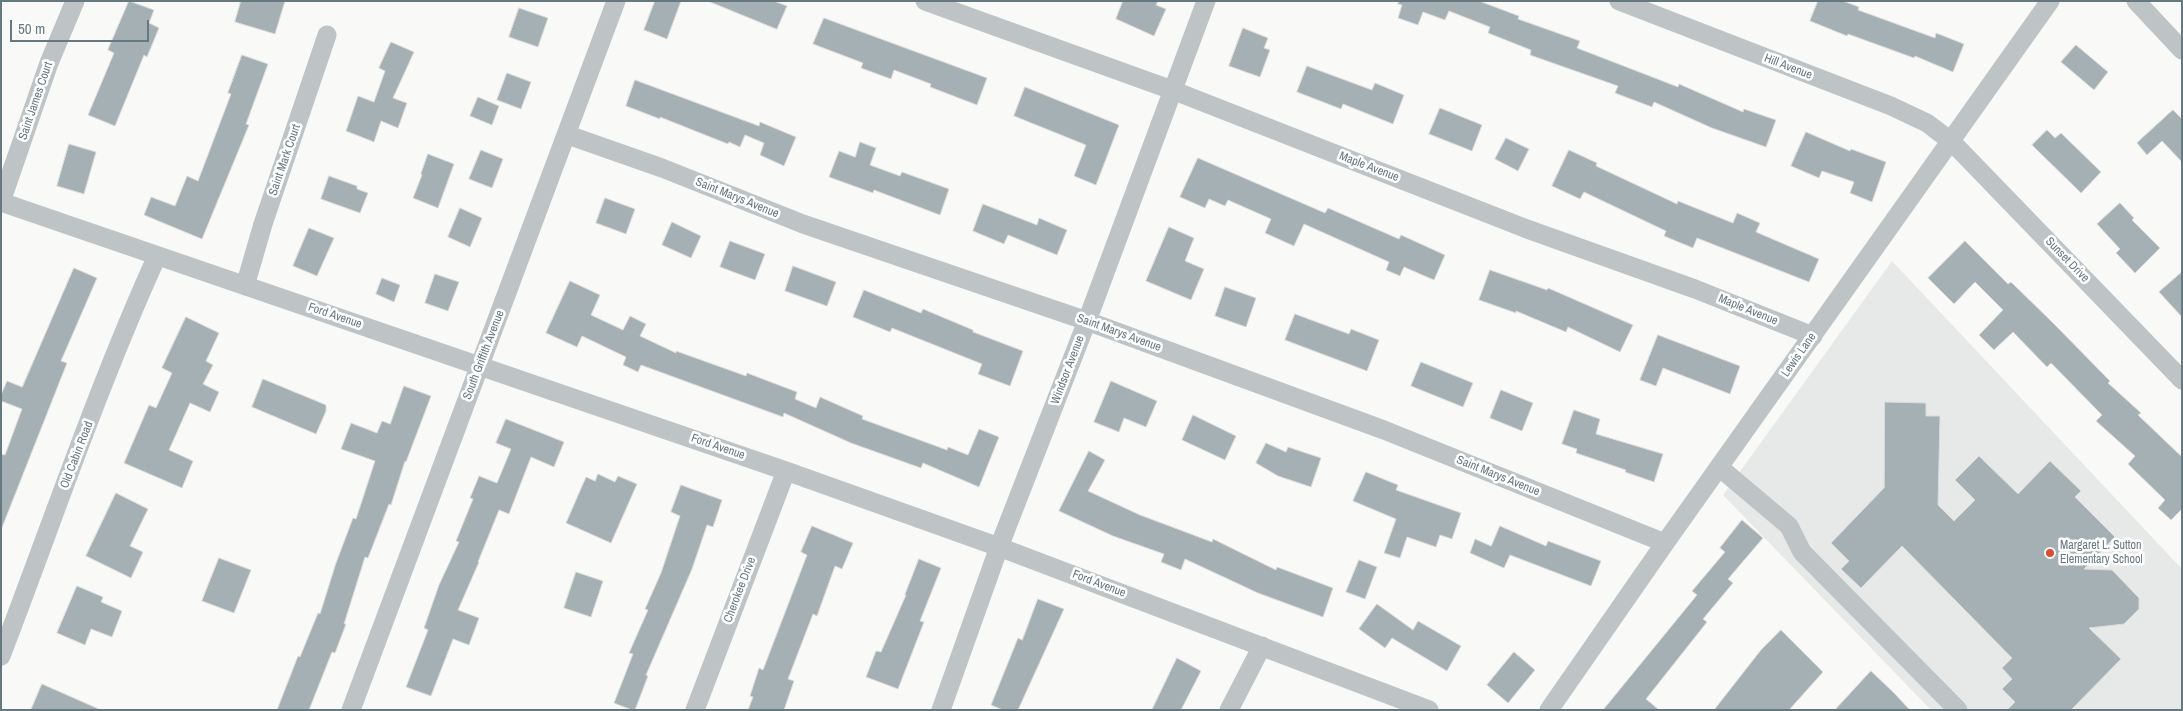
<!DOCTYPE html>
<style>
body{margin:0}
#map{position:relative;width:2183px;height:711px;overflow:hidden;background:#f9f9f7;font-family:"Archivo Narrow",sans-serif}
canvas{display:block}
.frame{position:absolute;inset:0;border:2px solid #667880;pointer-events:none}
.scale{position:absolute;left:10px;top:20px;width:139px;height:22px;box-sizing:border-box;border:2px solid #667880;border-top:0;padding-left:6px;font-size:15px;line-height:18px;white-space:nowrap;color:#667880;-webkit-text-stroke:4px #fff;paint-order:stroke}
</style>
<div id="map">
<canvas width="2183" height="711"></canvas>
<div class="frame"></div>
<div class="scale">50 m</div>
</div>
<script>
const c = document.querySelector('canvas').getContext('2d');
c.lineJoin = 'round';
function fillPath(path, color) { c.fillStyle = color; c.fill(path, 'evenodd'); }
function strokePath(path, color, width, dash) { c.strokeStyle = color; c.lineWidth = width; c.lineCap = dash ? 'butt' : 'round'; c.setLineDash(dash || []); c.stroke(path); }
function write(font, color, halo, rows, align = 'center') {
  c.font = font + ' "Archivo Narrow",sans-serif'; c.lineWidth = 5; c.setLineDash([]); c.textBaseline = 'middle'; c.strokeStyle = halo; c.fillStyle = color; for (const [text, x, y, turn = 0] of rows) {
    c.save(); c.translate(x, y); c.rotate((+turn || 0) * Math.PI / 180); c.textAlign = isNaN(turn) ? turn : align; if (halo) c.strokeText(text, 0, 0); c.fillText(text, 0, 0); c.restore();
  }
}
fillPath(new Path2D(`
 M1892 261 2182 569V710H1931L1723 495Z`), '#e7e9e8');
const building = new Path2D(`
 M129 1 154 10 149 23 159 28 147 57 144 55 115 126 88 115 114 53 108 50Z
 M241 1H285L275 34 235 22Z
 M655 1H681L667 39 644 30Z
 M708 1H774L787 6 777 29Z
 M1123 1H1158L1156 5 1166 9 1154 36 1116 19Z
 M1399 1H1479L1519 16 1518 19 1580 41 1577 48 1678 87 1679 84 1743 112 1744 109 1776 120 1766 147 1712 128 1654 102 1652 107 1615 93 1618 86 1530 55 1531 50 1488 33 1490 27 1449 11 1445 20 1423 12 1418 25 1398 18 1402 5 1398 4Z
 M1818 1H1843L1859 7 1858 10 1935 38 1936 33 1964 44 1953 72 1915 56 1914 58 1848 34 1847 36 1810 21Z
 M519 8 548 18 538 47 509 37Z
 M824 18 987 78 977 105 930 87 931 84 894 70 891 79 861 68 863 63 813 44Z
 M1243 28 1268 38 1264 48 1270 50 1260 77 1229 66Z
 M391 42 414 52 393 98 407 103 398 128 381 121 374 142 346 131 358 96 374 102 385 71 379 68Z
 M2076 45 2108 72 2094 90 2061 62Z
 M242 55 268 64 246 124 249 125 202 239 144 215 151 197 175 206 187 176 198 181 231 94 228 93Z
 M1307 66 1372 90 1375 83 1404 95 1393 124 1343 104 1341 109 1297 92Z
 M507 73 531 82 521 109 497 100Z
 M635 80 759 126 760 122 796 137 784 166 760 155 764 143 745 135 740 147 729 142 728 144 660 117V119L626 106Z
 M1025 87 1119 125 1096 185 1074 176 1086 145 1014 116Z
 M478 97 499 106 492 125 470 116Z
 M1440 108 1482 125 1472 151 1429 134Z
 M2173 110 2182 119V162L2162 141 2147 155 2137 143Z
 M2047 130 2055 138 2061 133 2101 172 2081 193 2032 145Z
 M1806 132 1850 151 1851 149 1886 162 1872 202 1850 193 1854 182 1822 171 1819 178 1791 166Z
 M1506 138 1529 149 1518 171 1495 159Z
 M860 142 876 148 870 165 900 176 902 172 949 189 940 215 874 190 873 193 829 177 839 151 855 157Z
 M69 144 96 152 84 194 57 186Z
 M481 150 503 159 492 188 469 179Z
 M1569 150 1597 163 1596 166 1677 204 1678 201 1733 223 1737 213 1760 223 1756 232 1819 259 1809 282 1697 238 1693 248 1664 236 1666 231 1584 192 1580 199 1552 186Z
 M428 154 454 164 438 208 413 198 422 175 421 174Z
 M1198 158 1325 213 1328 208 1399 239 1401 235 1445 255 1434 280 1404 267 1400 276 1386 270 1389 262 1304 224 1294 246 1265 233 1271 219 1228 200 1225 206 1209 199 1205 208 1180 197Z
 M329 176 357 186V189L368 193 360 213 321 199Z
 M605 198 635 209 626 234 596 223Z
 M2120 203 2134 218 2132 220 2160 248 2135 273 2116 253 2120 249 2097 224Z
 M983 204 1037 225 1039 218 1067 230 1057 255 1008 235 1004 244 973 231Z
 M460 208 482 218 470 247 448 237Z
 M672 222 701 236 691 258 662 245Z
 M1169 227 1194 238 1185 261 1204 269 1191 300 1146 281Z
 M309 228 334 238 317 276 293 266Z
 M730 241 765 254 755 280 720 267Z
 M1965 241 2008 284 2011 282 2052 322 2110 381 2108 383 2141 413 2138 415 2182 457V509L2171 520 2158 508 2165 500 2128 464 2135 456 2096 421 2102 415 2051 363 2047 367 2013 332 1994 350 1979 335 2003 310 1975 282 1954 304 1928 278Z
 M793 266 836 282 827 306 785 291Z
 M74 268 97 278 61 361 67 363 1 530V454L5 455 22 409 1 401V395L7 381 22 387Z
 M1490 270 1547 290 1548 288 1633 325 1620 352 1568 327 1566 332 1516 311V313L1479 300Z
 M2182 272V317L2159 292Z
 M435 274 459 282 448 311 425 303Z
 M382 278 400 285 394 302 376 294Z
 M570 281 600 295 591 315 623 330 630 316 646 324 640 336 676 353V351L746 376 747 373 797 392 795 399 816 408 820 397 863 416 862 419 947 450 948 447 968 455 979 429 999 437 979 487 923 463 921 468 851 443 784 413 783 417 641 365 638 372 623 365 626 357 582 336 577 347 546 333Z
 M1225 287 1256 298 1246 327 1215 316Z
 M864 290 921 313 923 309 973 330V332L1023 351 1010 386 978 374 982 364 892 328 890 332 853 317Z
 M1295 314 1349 334 1351 329 1379 340 1367 371 1285 340Z
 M186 317 219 333 206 361 213 365 203 384 219 392 210 412 190 403 169 450 193 461 182 488 124 463 149 405 156 408 172 373 162 368Z
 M1658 335 1740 366 1730 394 1663 368 1656 386 1640 380Z
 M1421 362 1473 383 1463 407 1411 386Z
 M263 379 326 405V411L316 434 252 407Z
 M1111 381 1157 401 1146 427 1124 418 1119 432 1094 422Z
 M404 386 431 396 406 462 405 461 391 505 389 504 368 558 365 557 344 624H346L335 653 332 652 309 710H277L298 656 300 657 318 613 320 614 336 563 353 518 356 519 375 461 341 449 351 423 377 433 382 421 390 424Z
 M1501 390 1533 403 1522 431 1490 418Z
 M1885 402 1926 403V416H1940L1938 505 1954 521 1975 500 1955 480 1979 456 2018 494 2050 461 2081 491 2075 497 2115 537 2084 569 2112 570 2139 598V609L2124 624 2089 628 2121 659 2071 710H2007L2015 702 2002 689 2012 679 2002 668 2012 658 1902 546 1861 588 1841 569 1849 561 1831 543 1884 488Z
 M1574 410 1600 419 1596 434 1663 454 1654 482 1625 472 1626 470 1576 453 1577 449 1562 444Z
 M1193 415 1236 436 1225 460 1182 440Z
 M506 419 564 442 554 467 531 457 509 514 499 510 478 562H479L458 610 479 618 469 645 453 639 431 696 406 687 428 630 424 628 439 585 459 542 456 541 473 499 470 498 479 476 497 483 511 449 496 443Z
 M1266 443 1286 452 1288 447 1321 458 1311 487 1278 476 1256 463Z
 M1089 451 1105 460 1088 491 1140 515 1212 542 1213 539 1276 570 1277 567 1333 588 1323 617 1258 593 1185 559 1181 570 1161 562 1164 554 1113 536 1059 511Z
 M1366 472 1398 485 1396 490 1461 513 1452 539 1440 535 1436 547 1407 537 1400 558 1384 553 1396 519 1353 501Z
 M598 474 615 482 618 476 637 484 611 543 566 523 586 477 595 481Z
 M681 485 722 500 713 527 707 525 692 569 646 675 648 676 635 710H632L614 703 633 654 629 653 648 610 645 609 661 573 680 516 671 512Z
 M116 493 148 509 130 546 143 552 131 578 86 556Z
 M1742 520 1763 538 1728 579 1733 583 1703 619 1707 622 1646 699 1659 710H1603L1697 595 1692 591 1725 552 1720 548Z
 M812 526 853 543 842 569 835 566 817 616 813 614 788 679 794 681 784 710H748L753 697 750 696 759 668 763 670 807 555 801 552Z
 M1500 526 1546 546 1548 541 1601 561 1591 586 1510 555 1504 568 1470 553 1475 539 1491 546Z
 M219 558 251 570 234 613 202 601Z
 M919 559 941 568 920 621 924 622 898 689 866 677 876 651 881 652 906 595H905Z
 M1359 560 1377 567 1365 599 1346 592Z
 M576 572 603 581 591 617 564 608Z
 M77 586 103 597 101 602 122 611 112 637 91 629 85 645 57 633Z
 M1038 599 1064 609 1018 710H1003L991 705 1018 638 1022 640Z
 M1377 604 1413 630 1418 621 1461 646 1447 671 1392 638 1385 648 1359 629Z
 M1781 630 1823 672 1789 710H1714L1761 650Z
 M1514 652 1535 670 1508 703 1487 685Z
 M1177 658 1201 671 1181 710H1152Z
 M1871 671 1894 693 1910 710H1835Z
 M42 684 101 710H31Z`);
fillPath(building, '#a5b0b4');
strokePath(building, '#dbdbd9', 1);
strokePath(new Path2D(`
 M925 1 1172 90 1527 229 1695 289 1813 336
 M1619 1 1891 106 1927 123 1952 142 2182 380
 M2136 1 2182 50
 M568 135 662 168 803 224 1087 321 1384 430 1665 543
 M1 202 786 471 999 547 1429 710
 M1 202 49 63 75 1
 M245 286 263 224 327 35
 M1719 467 1789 526 1802 552 1958 710
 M1 656C52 523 98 386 157 256
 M351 710 616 1
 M695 710 786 471
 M941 710 999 547 1087 321 1206 1
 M1229 710 1262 646
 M1549 710 1665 543 2050 1`), '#bec4c6', 19);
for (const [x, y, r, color] of [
 [2050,553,5,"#d84d38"]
]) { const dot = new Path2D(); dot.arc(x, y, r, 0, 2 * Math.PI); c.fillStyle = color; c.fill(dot); strokePath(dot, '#fff', 2); }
write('12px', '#667880', '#fff', [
 ["Hill Avenue",1788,67,21],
 ["Saint James Court",36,101,-71],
 ["Saint Mark Court",285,160,-71],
 ["Maple Avenue",1369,167,21],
 ["Saint Marys Avenue",737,198,22],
 ["Sunset Drive",2067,260,46],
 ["Maple Avenue",1748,310,22],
 ["Ford Avenue",335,316,19],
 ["Saint Marys Avenue",1119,333,20],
 ["South Griffith Avenue",484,355,-69],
 ["Lewis Lane",1799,355,-55],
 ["Windsor Avenue",1068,370,-69],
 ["Ford Avenue",718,447,19],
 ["Old Cabin Road",77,455,-69],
 ["Saint Marys Avenue",1498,476,22],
 ["Ford Avenue",1099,584,21],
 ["Cherokee Drive",740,590,-69]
]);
write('12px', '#667880', '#fff', [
 ["Margaret L. Sutton",2060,546],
 ["Elementary School",2060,560]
], 'left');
</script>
